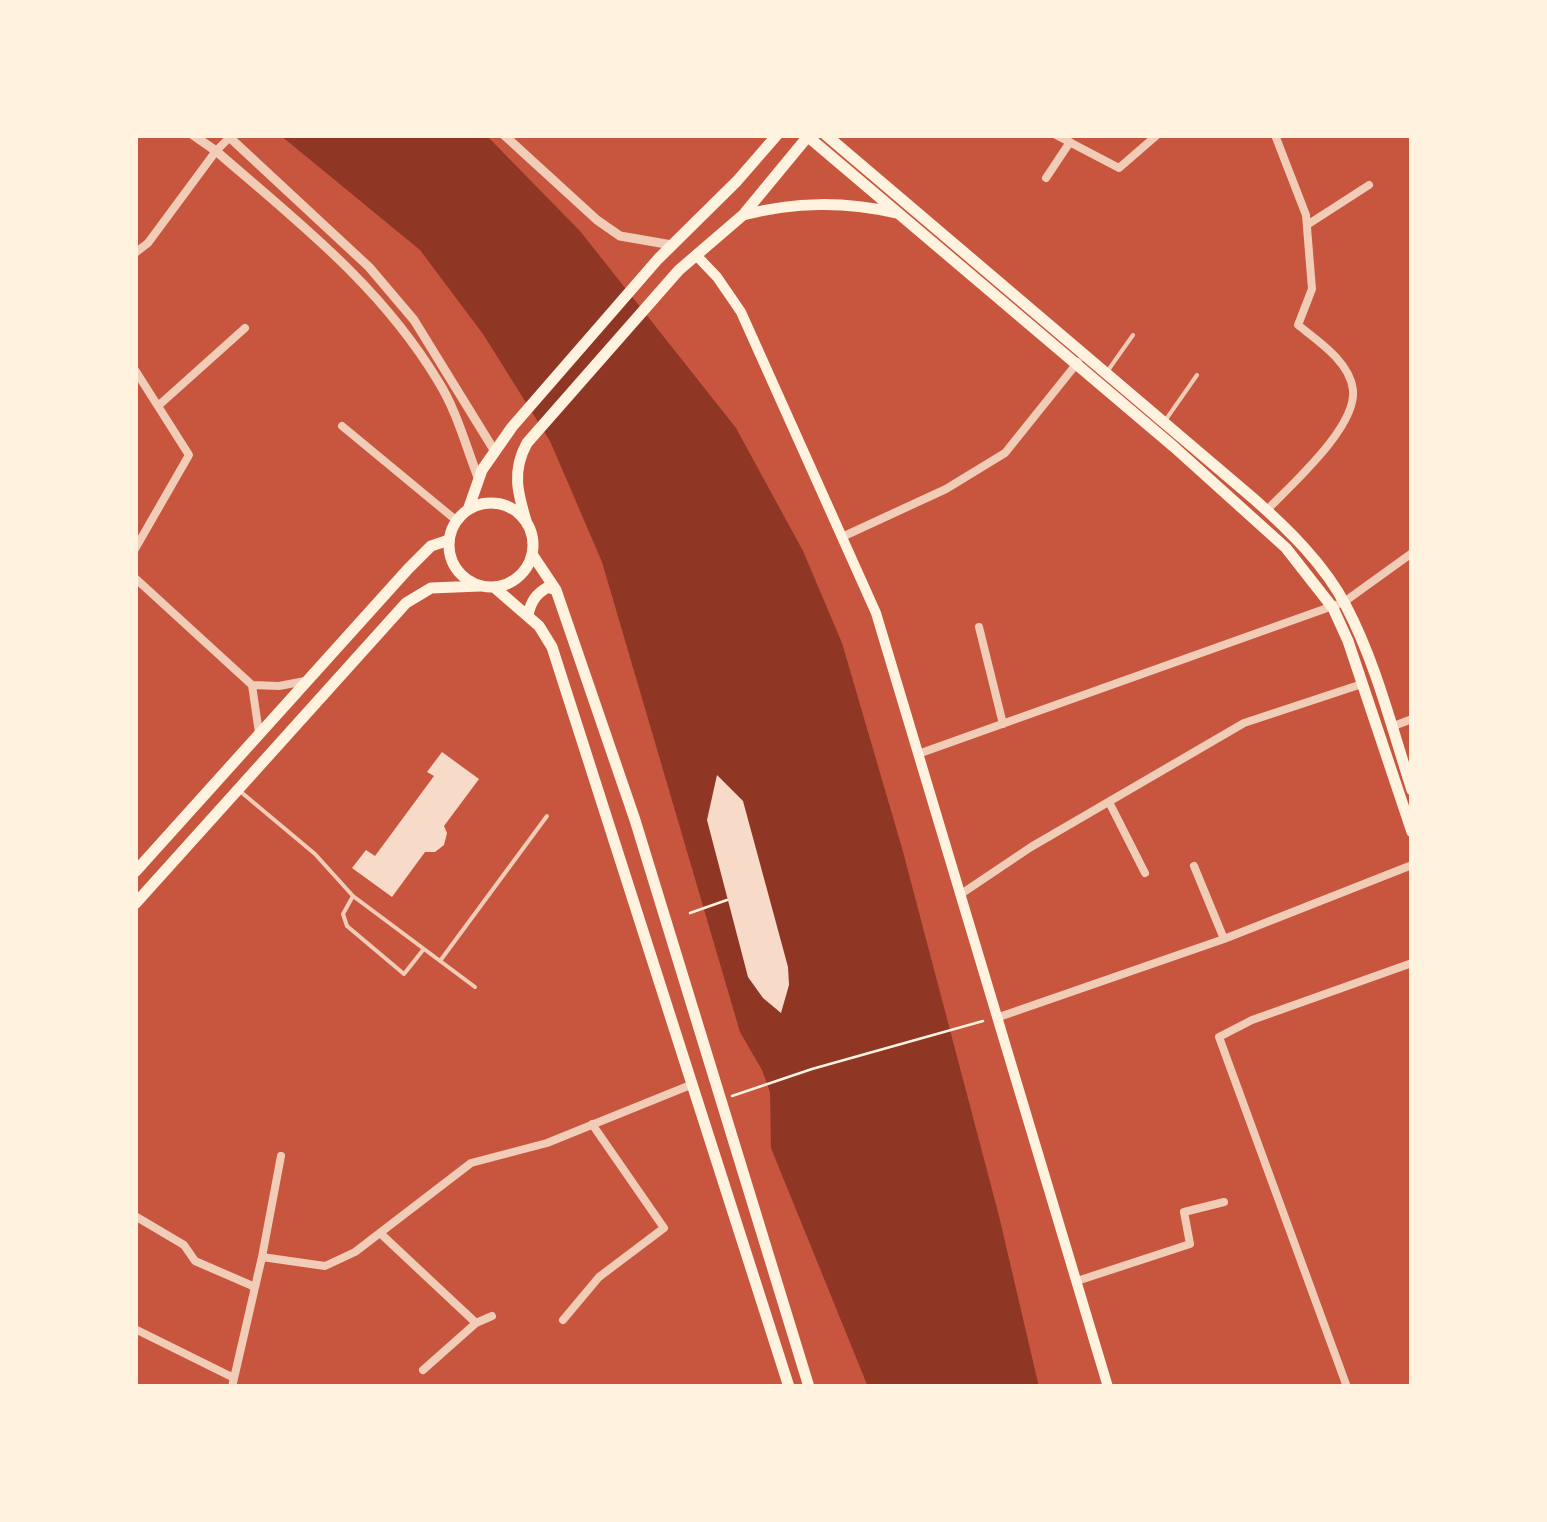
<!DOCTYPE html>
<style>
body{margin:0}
#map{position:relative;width:1547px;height:1522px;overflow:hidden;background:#c8553d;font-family:"Nunito Sans",sans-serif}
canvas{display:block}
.frame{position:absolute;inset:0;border:138px solid #fff3e0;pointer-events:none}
</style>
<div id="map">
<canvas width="1547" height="1522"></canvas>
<div class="frame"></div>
</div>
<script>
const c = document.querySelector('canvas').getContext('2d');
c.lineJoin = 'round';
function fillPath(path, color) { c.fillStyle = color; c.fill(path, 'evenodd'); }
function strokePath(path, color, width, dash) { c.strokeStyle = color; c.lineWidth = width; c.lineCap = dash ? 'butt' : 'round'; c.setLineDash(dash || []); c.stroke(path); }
fillPath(new Path2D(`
 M280 135H486L580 231 736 428 803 551 842 643 902 848 999 1216 1039 1387H868L771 1148 770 1092 762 1070 740 1032 602 562 550 441 483 334 420 250Z`), '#8f3625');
fillPath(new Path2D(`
 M442 752 479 779 444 826 447 833 444 845 435 852H425L392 897 352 868 366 850 375 856 434 776 427 772Z
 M717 775 743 801 788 967 789 985 781 1013 763 998 748 977 707 820Z`), '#f7dbc8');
strokePath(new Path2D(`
 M690 913 727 900
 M732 1096 812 1069 983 1021`), '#fff3e0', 2.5);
strokePath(new Path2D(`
 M1109 369 1133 335
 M1167 418 1197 375
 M241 792 315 854 353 896 475 987
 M353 896 343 914 347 926 404 974 423 950
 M440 961 547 816`), '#f1ccb7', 4);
strokePath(new Path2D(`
 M1056 135 1119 168 1157 135
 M1046 178 1070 142
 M1307 225 1369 185
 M135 253 148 243 216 151 230 137
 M135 370 189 455 135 549
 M158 406 245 328
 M342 426 457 521
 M1267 510C1291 485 1357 427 1353 390 1350 362 1318 341 1298 325L1312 289 1306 215 1275 135
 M842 537 946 489 1005 453 1078 362
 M135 578 252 685 259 733
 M979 627 1003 724
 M252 685 279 686 305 681
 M1391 727 1412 719
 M918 754 1344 602 1412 553
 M1109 802 1145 873
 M1194 866 1224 939
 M961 894 1031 847 1244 723 1362 684
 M999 1017 1224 939 1412 865
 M135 1216 184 1245 195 1261 255 1287
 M380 1233 476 1323
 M262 1257 325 1266 355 1252 471 1163 547 1143 693 1084
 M1077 1281 1190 1244 1184 1212 1224 1202
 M563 1320 599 1277 664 1228 592 1124
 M135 1329 234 1378
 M423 1370 476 1323 492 1316
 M232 1387 262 1257 281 1156
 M1347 1387 1219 1037 1252 1020 1412 963`), '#f1ccb7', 8);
strokePath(new Path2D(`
 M193 135 216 151C298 222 381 286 438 381 457 411 466 447 479 480
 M227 135 369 267 414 320 494 450
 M504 135 597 220 620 236 672 245`), '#f1ccb7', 9);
strokePath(new Path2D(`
 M696 255 717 277 741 312 876 613 1108 1387`), '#fff3e0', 10);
strokePath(new Path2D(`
 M806 135 1174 447 1286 548 1333 608 1348 641 1412 832
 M826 135 1254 499C1288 529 1325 565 1346 606 1376 663 1392 729 1412 790
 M743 215C795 202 843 201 896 213
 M449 545a42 42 0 1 1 84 0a42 42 0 1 1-84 0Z
 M468 510 482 470 512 427 658 259 737 181 777 135
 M527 524C518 494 511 472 527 443L679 270 743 215 809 135
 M532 554 556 590 635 820 809 1387
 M494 587 539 626 552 647 789 1387
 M528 615C531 601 536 594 548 587L556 590
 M135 872 408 569 431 546 449 540
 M135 904 406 603 431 588 480 586`), '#fff3e0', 11);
</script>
